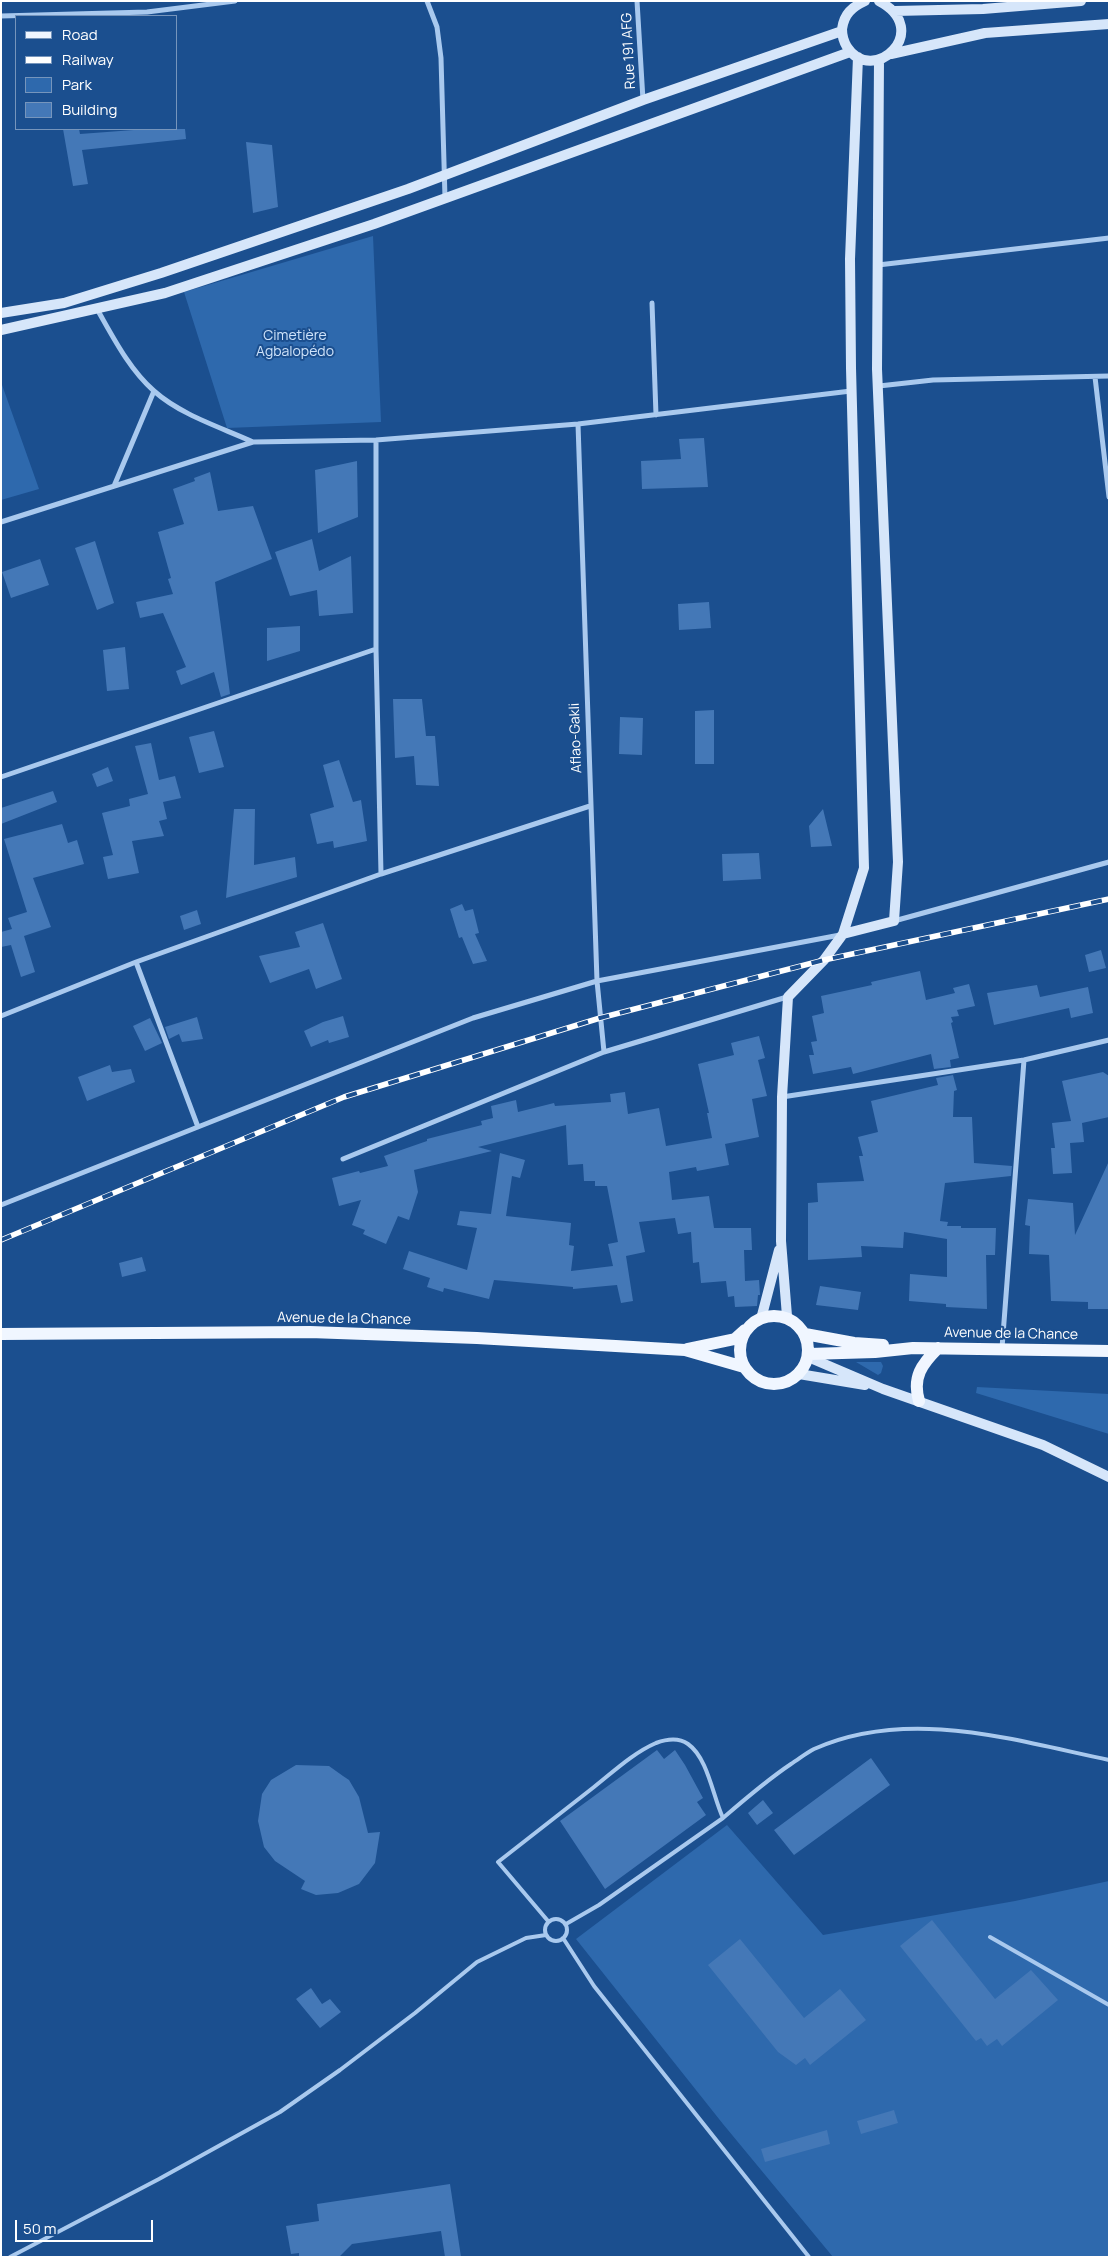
<!DOCTYPE html>
<meta charset="utf-8">
<style>
body{margin:0}
#map{position:relative;width:1110px;height:2258px;overflow:hidden;background:#1b4f8f;font-family:Manrope,sans-serif}
canvas{display:block}
.frame{position:absolute;inset:0;border:2px solid #fff;pointer-events:none}
.legend{position:absolute;left:15px;top:15px;width:162px;height:115px;box-sizing:border-box;background:#1b4f8f;border:1px solid #7695bc;margin:0;padding:6px 9px;list-style:none;font-size:15px;color:#fff}
.legend li{display:flex;align-items:center;gap:10px;height:25px}
.legend b{width:25px;border:1px solid #7695bc}
.scale{position:absolute;left:15px;top:2220px;width:138px;height:22px;box-sizing:border-box;border:2px solid #fff;border-top:0;padding-left:6px;font-size:15px;line-height:18px;white-space:nowrap;color:#fff;-webkit-text-stroke:4px #1b4f8f;paint-order:stroke}
</style>
<div id="map">
<canvas width="1110" height="2258"></canvas>
<div class="frame"></div>
<ul class="legend">
<li><b style="height:6px;background:#f0f6ff"></b>Road</li>
<li><b style="height:6px;background:#fff"></b>Railway</li>
<li><b style="height:14px;background:#2e69ad"></b>Park</li>
<li><b style="height:14px;background:#4478b7"></b>Building</li>
</ul>
<div class="scale">50 m</div>
</div>
<script>
const c = document.querySelector('canvas').getContext('2d');
c.lineJoin = 'round';
function fillPath(path, color) { c.fillStyle = color; c.fill(path, 'evenodd'); }
function strokePath(path, color, width, dash) { c.strokeStyle = color; c.lineWidth = width; c.lineCap = dash ? 'butt' : 'round'; c.setLineDash(dash || []); c.stroke(path); }
function write(font, color, halo, rows, align = 'center') {
  c.font = font + ' Manrope,sans-serif'; c.lineWidth = 4; c.setLineDash([]); c.textBaseline = 'middle'; c.strokeStyle = halo; c.fillStyle = color; for (const [text, x, y, turn = 0] of rows) {
    c.save(); c.translate(x, y); c.rotate((+turn || 0) * Math.PI / 180); c.textAlign = isNaN(turn) ? turn : align; if (halo) c.strokeText(text, 0, 0); c.fillText(text, 0, 0); c.restore();
  }
}
fillPath(new Path2D(`
 M373 236 381 422 227 428 184 292Z
 M1 382 39 489 1 500Z
 M856 1362H881L883 1366 881 1373 878 1375Z
 M977 1387 1109 1394V1434L976 1393Z
 M727 1825 823 1935 1015 1901 1109 1881V2257H833L723 2124 576 1939Z`), '#2e69ad');
fillPath(new Path2D(`
 M63 129H79L80 134 147 129H185L186 139 82 150 88 184 73 186Z
 M246 142 272 145 278 207 253 213Z
 M704 438 708 487 642 489 641 461 681 459 679 439Z
 M357 461 358 517 318 533 315 470Z
 M210 472 218 511 253 506 272 559 215 582 230 694 221 697 214 672 181 685 176 671 186 667 163 613 140 618 136 602 173 594 168 579 171 578 158 532 184 524 173 489 195 481 194 478Z
 M312 539 319 571 351 556 353 613 319 616 317 590 290 596 275 552Z
 M95 541 114 603 97 610 75 548Z
 M40 559 49 585 11 598 2 572Z
 M709 602 711 628 679 630 678 604Z
 M300 626V651L267 661V628Z
 M125 647 129 689 107 691 103 650Z
 M393 699H422L426 736H435L439 786 416 785 414 756 395 758Z
 M714 710V764H695V711Z
 M620 717 643 718 642 755 619 754Z
 M214 731 224 767 199 773 189 737Z
 M151 743 159 780 175 776 181 798 163 802 167 819 159 821 164 836 132 841 139 873 108 879 103 857 113 855 102 813 130 806 129 799 148 794 135 746Z
 M339 760 353 802 361 800 367 841 334 848 333 841 317 844 310 814 334 807 323 765Z
 M108 767 113 781 97 787 92 774Z
 M53 791 57 802 1 824V808Z
 M234 809H255L254 865 295 857 297 877 226 898Z
 M823 809 832 846 811 847 809 826Z
 M62 824 68 843 77 840 84 864 33 878 51 927 24 936 35 972 21 977 11 945 1 947V932L12 929 8 918 27 912 4 839Z
 M759 853 761 879 723 881 722 854Z
 M462 904 465 911 473 909 479 933 475 934 487 961 473 964 462 937 459 938 450 909Z
 M197 910 201 924 184 930 180 916Z
 M323 923 342 979 316 989 309 969 270 983 259 956 300 947 295 932Z
 M1101 950 1106 968 1089 972 1085 955Z
 M920 971 926 1000 955 993 953 988 969 984 975 1006 957 1010 959 1016 951 1017 953 1022 951 1023 959 1058 950 1060 951 1067 934 1069 931 1054 853 1074 851 1067 813 1074 809 1055H814L811 1042 817 1041 812 1016 824 1013 821 996 872 985 871 982Z
 M1037 985 1040 997 1088 987 1093 1013 1071 1018 1069 1008 994 1025 987 993Z
 M343 1016 349 1037 329 1043 328 1040 311 1047 304 1031 323 1022Z
 M197 1017 203 1039 182 1042 179 1034 169 1039 165 1027Z
 M150 1018 162 1043 145 1051 133 1026Z
 M759 1036 765 1058 758 1060 767 1096 752 1099 759 1137 725 1144 729 1165 697 1171 696 1167 669 1172 672 1200 709 1196 714 1228H751L752 1250H744L745 1281 759 1280 760 1295H758L757 1306 735 1307 734 1296 728 1297 726 1281 701 1283 699 1262 693 1263 691 1232 678 1234 675 1218 639 1222 645 1252 626 1256 633 1301 621 1303 617 1285 573 1289V1287L494 1280 489 1299 444 1288 443 1292 427 1287 430 1278 403 1269 409 1251 467 1270 477 1228 457 1225 460 1211 491 1214 500 1153 525 1160 520 1178 512 1176 506 1216 571 1223 569 1245 574 1246 571 1271 613 1266 608 1244 618 1242 607 1186H595V1181H584L583 1164 568 1165 566 1125 478 1147 492 1151 414 1170 418 1192 409 1220 398 1216 386 1244 363 1234 365 1230 352 1225 361 1200 339 1206 332 1178 359 1171 360 1173 388 1166 384 1156 427 1141V1139L482 1125 481 1121 493 1118 491 1106 516 1100 518 1112 554 1103 555 1106 611 1102 610 1094 625 1092 628 1114 659 1108 666 1146 712 1138 707 1113H709L698 1064 734 1055 731 1043Z
 M110 1065 112 1072 131 1069 135 1082 87 1101 78 1077Z
 M1103 1072 1109 1076V1117L1082 1123 1084 1142 1070 1143 1072 1173 1053 1174 1051 1148H1055L1052 1123 1071 1121 1062 1081Z
 M953 1075 957 1090 954 1091 953 1117H972L974 1163 1012 1166 1011 1176 945 1183 940 1221 948 1222 947 1226H961V1228H996L995 1255H986L987 1309 946 1307V1304L909 1301 910 1274 947 1277V1239L904 1232 903 1248 861 1246 862 1257 808 1260V1203L818 1202 817 1183 864 1181 859 1156H863L858 1137 878 1132 871 1101 938 1085 936 1078Z
 M1109 1161V1309H1088V1302L1051 1301 1049 1255 1029 1254 1030 1226 1025 1225 1028 1199 1073 1203 1075 1235Z
 M142 1257 146 1271 122 1277 119 1263Z
 M820 1286 861 1292 858 1310 816 1305Z
 M657 1750 664 1759 675 1750 685 1765 703 1798 697 1802 706 1815 605 1889 560 1821Z
 M871 1758 890 1785 794 1855 774 1830Z
 M296 1765 329 1766 343 1776 349 1780 359 1797 368 1833 380 1832 375 1863 359 1884 338 1893 316 1895 301 1889 305 1881 275 1861 264 1847 258 1821 262 1794 271 1780Z
 M763 1800 773 1813 757 1825 748 1813Z
 M932 1920 995 1999 1031 1970 1058 2000 1002 2046 997 2039 987 2046 981 2038 976 2041 900 1946Z
 M740 1939 804 2018 840 1989 866 2020 810 2065 805 2058 796 2065 778 2052 708 1965Z
 M311 1988 322 2004 330 1999 341 2012 320 2028 296 1999Z
 M894 2110 898 2123 861 2134 857 2121Z
 M827 2130 830 2144 765 2162 761 2149Z
 M450 2184 461 2257H445L441 2231 352 2244 339 2257H299V2253L291 2254 286 2226 319 2221 317 2204Z`), '#4478b7');
strokePath(new Path2D(`
 M545 1930a11 11 0 1 1 22 0a11 11 0 1 1-22 0Z
 M548 1921 498 1862C530 1837 562 1812 594 1787 613 1772 633 1753 656 1743 667 1739 678 1737 688 1744 708 1758 713 1797 723 1818 745 1799 767 1780 791 1764 799 1759 806 1753 814 1749 908 1707 1013 1740 1109 1760
 M566 1924 599 1905 723 1818
 M990 1937 1109 2005
 M563 1938 594 1986 809 2257
 M10 2257 159 2179 280 2112 340 2070 415 2013 477 1962 526 1938 546 1935`), '#a9c9ee', 4);
strokePath(new Path2D(`
 M427 1 437 27 441 58 445 198
 M637 1 643 100
 M1 16 147 12 235 1
 M878 265 1109 238
 M652 303 656 415
 M97 309C113 337 129 369 154 391 181 415 220 427 253 442
 M1095 377 1109 497
 M879 386 933 380 1109 376
 M578 424 597 981 604 1052
 M376 440V649L381 874
 M114 486 154 391
 M1 522 253 442 376 440 578 424 851 391
 M1 777 376 649
 M894 921 1109 862
 M136 962 198 1127
 M1 1016 136 962 381 874 590 806
 M782 1097 1024 1060 1109 1040
 M343 1159 604 1052 787 997
 M1 1205 473 1018 597 981 840 935
 M1002 1348 1024 1060`), '#a9c9ee', 5);
strokePath(new Path2D(`
 M865 1C852 7 844 14 842 29 842 36 844 42 847 47 873 87 934 30 879 1
 M895 11 983 9 1081 1
 M891 54 985 33 1109 24
 M1 313 64 303 161 273 408 189 643 100 842 31
 M1 330 165 293 374 224 850 52
 M843 934 894 921 898 862 877 369 879 60
 M787 1316 781 1241 782 1097 788 997 824 960 843 934 864 868 851 368 850 259 858 57
 M761 1319 779 1250
 M808 1357 883 1389 1043 1445 1109 1477
 M799 1374 865 1385`), '#d6e6fa', 10);
strokePath(new Path2D(`
 M740 1350a34 34 0 1 1 68 0a34 34 0 1 1-68 0Z
 M1 1334 310 1332 477 1338 685 1350 744 1367
 M805 1334 854 1343 883 1345
 M687 1349 735 1339 745 1330
 M809 1354 875 1352 913 1348 1109 1351
 M919 1401C912 1377 922 1364 938 1348`), '#f0f6ff', 12);
const rail = new Path2D(`
 M1 1240 344 1097 600 1018 824 960 1109 899`);
strokePath(rail, '#fff', 5.5);
strokePath(rail, '#1b4f8f', 4, [11]);
write('14px', '#fff', '#1b4f8f', [
 ["Rue 191 AFG",629,51,-93],
 ["Aflao-Gakli",576,738,-92],
 ["Avenue de la Chance",344,1319,1],
 ["Avenue de la Chance",1011,1334,1]
]);
write('14px', '#cfe3fa', '#1b4f8f', [
 ["Cimetière",295,336],
 ["Agbalopédo",295,352]
]);
</script>
